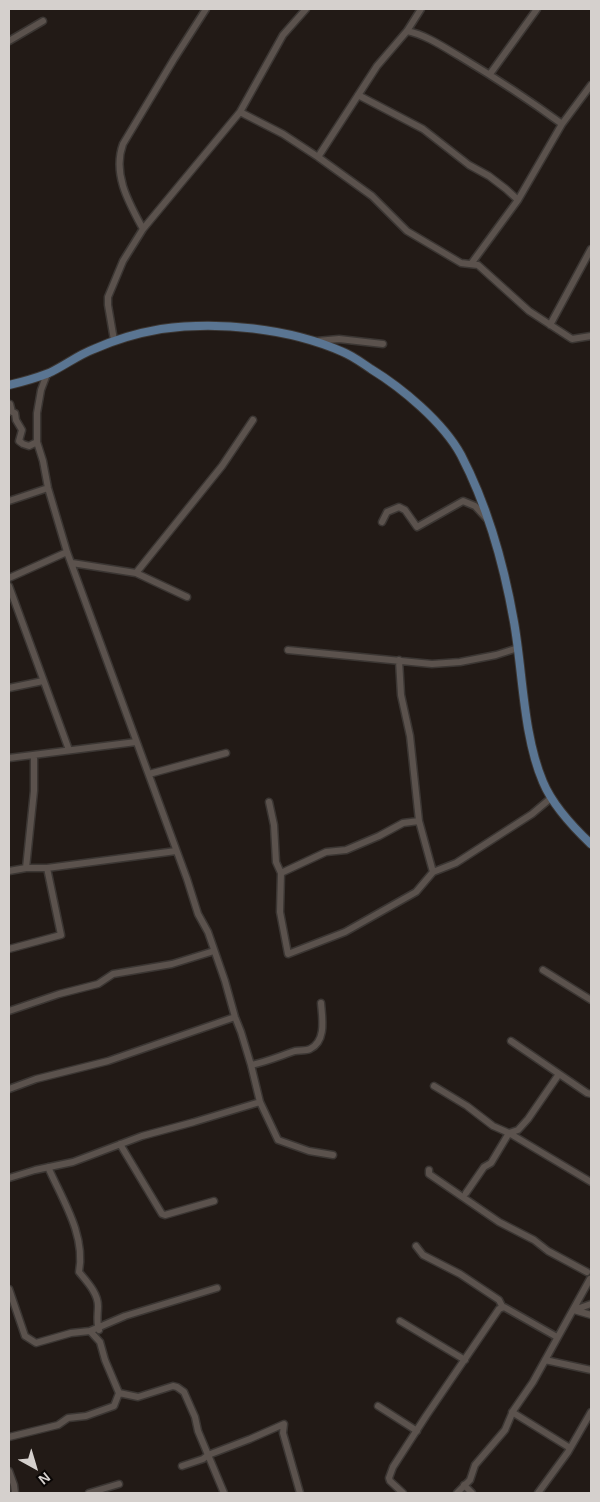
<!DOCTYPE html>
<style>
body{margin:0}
#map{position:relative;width:600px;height:1502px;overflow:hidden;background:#221a16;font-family:Helvetica,sans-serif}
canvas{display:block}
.frame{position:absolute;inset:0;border:10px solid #d5d0cd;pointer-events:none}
.north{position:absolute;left:10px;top:1442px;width:50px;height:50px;-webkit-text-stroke:4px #090605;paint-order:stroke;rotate:141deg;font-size:14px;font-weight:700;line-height:20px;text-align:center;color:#d5d0cd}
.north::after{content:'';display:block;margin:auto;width:18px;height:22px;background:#d5d0cd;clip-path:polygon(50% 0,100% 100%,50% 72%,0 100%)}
</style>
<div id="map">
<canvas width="600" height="1502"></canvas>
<div class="frame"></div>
<div class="north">N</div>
</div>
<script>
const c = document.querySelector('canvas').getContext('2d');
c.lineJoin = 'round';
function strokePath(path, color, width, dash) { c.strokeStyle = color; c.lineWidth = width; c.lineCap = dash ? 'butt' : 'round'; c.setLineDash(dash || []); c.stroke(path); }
const minor = new Path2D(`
 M407 31C426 35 442 46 459 56 494 77 528 99 562 124
 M9 41 43 21
 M490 74 537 9
 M358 95 423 129 469 165 489 176 506 189 518 200
 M240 112 283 134 318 157 372 196 407 231 461 263 478 265 529 311 572 339 591 336
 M318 157 377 66 407 31 421 9
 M143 229C129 203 112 174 123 144L174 59 206 9
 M471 264 518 200 562 124 591 85
 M550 325 591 249
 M114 340 108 305V297L123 261 143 229 240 112 283 35 306 9
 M317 341 339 339 383 344
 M47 374 41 390 37 413V442L43 461 48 488 67 552 187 879 198 914 208 932 225 981 235 1017 241 1032 251 1065 260 1102 278 1140 309 1151 333 1155
 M10 404 12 412 15 413 16 420 22 430 19 441 23 444 29 446 37 442
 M9 501 48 488
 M382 522 387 512 399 507 405 510 417 527 463 501 475 506 487 519
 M72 563 136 573 187 597
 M136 573 222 466 253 420
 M9 578 67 552
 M9 586 69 750
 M288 650 432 664 460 662 496 655 518 648
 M399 660 401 695 410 736 419 821 433 872
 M9 688 43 681
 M9 758 136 742
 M149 774 226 753
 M269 802 274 825 276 862 281 873 280 912 288 954 345 932 416 892 433 872 456 863 532 814 551 798
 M26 868 34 791V755
 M9 871 26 868H47L176 851
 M281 873 326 852 346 850 379 836 403 823 419 821
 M9 949 61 935 47 868
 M543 970 591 1000
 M9 1011 59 994 98 984 113 974 172 964 214 951
 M511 1041 587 1093 591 1094
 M251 1065C266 1062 280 1056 295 1051 300 1050 306 1051 310 1049 327 1041 322 1017 321 1003
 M434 1086 467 1106 493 1126 509 1133 591 1182
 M9 1089 36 1079 108 1061 235 1017
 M120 1144 162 1214 165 1215 214 1201
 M48 1167C62 1199 86 1235 79 1272 87 1282 98 1293 98 1306 98 1315 96 1321 99 1330
 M429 1170V1174L499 1222 534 1240 548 1251 587 1272
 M9 1178 35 1170 73 1162 142 1136 194 1122 260 1102
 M466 1193 484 1167 491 1163 509 1133 518 1130 528 1119 559 1074
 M416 1246 423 1255 460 1274 499 1300 502 1306
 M9 1289 25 1336 36 1343 71 1333 90 1331 125 1316 217 1288
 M591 1304 574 1310 591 1315
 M400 1321 465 1360
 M545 1360 591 1370
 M119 1393 138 1397 173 1386 177 1387 184 1392 195 1417 198 1431 224 1493
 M378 1406 417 1431
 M512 1412 570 1448
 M9 1437 58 1425 68 1418 86 1416 114 1406 119 1393 105 1360 100 1342 90 1331
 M182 1466 203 1459 208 1455 250 1439 284 1424 283 1433 300 1493
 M9 1471 14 1485 15 1493
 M464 1485 472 1493
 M89 1493 119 1484
 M403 1493 390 1481 389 1478 393 1467 426 1416 499 1309 504 1307 557 1337
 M457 1493 470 1480 475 1465 505 1430 513 1411 533 1382 590 1279
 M538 1493 568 1452 591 1412`);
const major = new Path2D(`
 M9 385C22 382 36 378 49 373 64 366 78 355 94 349 114 340 138 333 161 329 218 321 289 328 343 352 353 356 362 363 371 369 402 388 443 422 461 455 488 507 504 565 514 622 523 673 523 735 543 782 553 806 573 827 591 844`);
strokePath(minor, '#3b3633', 9);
strokePath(major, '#3b3633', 10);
strokePath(minor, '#5b524d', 6);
strokePath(major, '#5a7592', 8);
</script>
